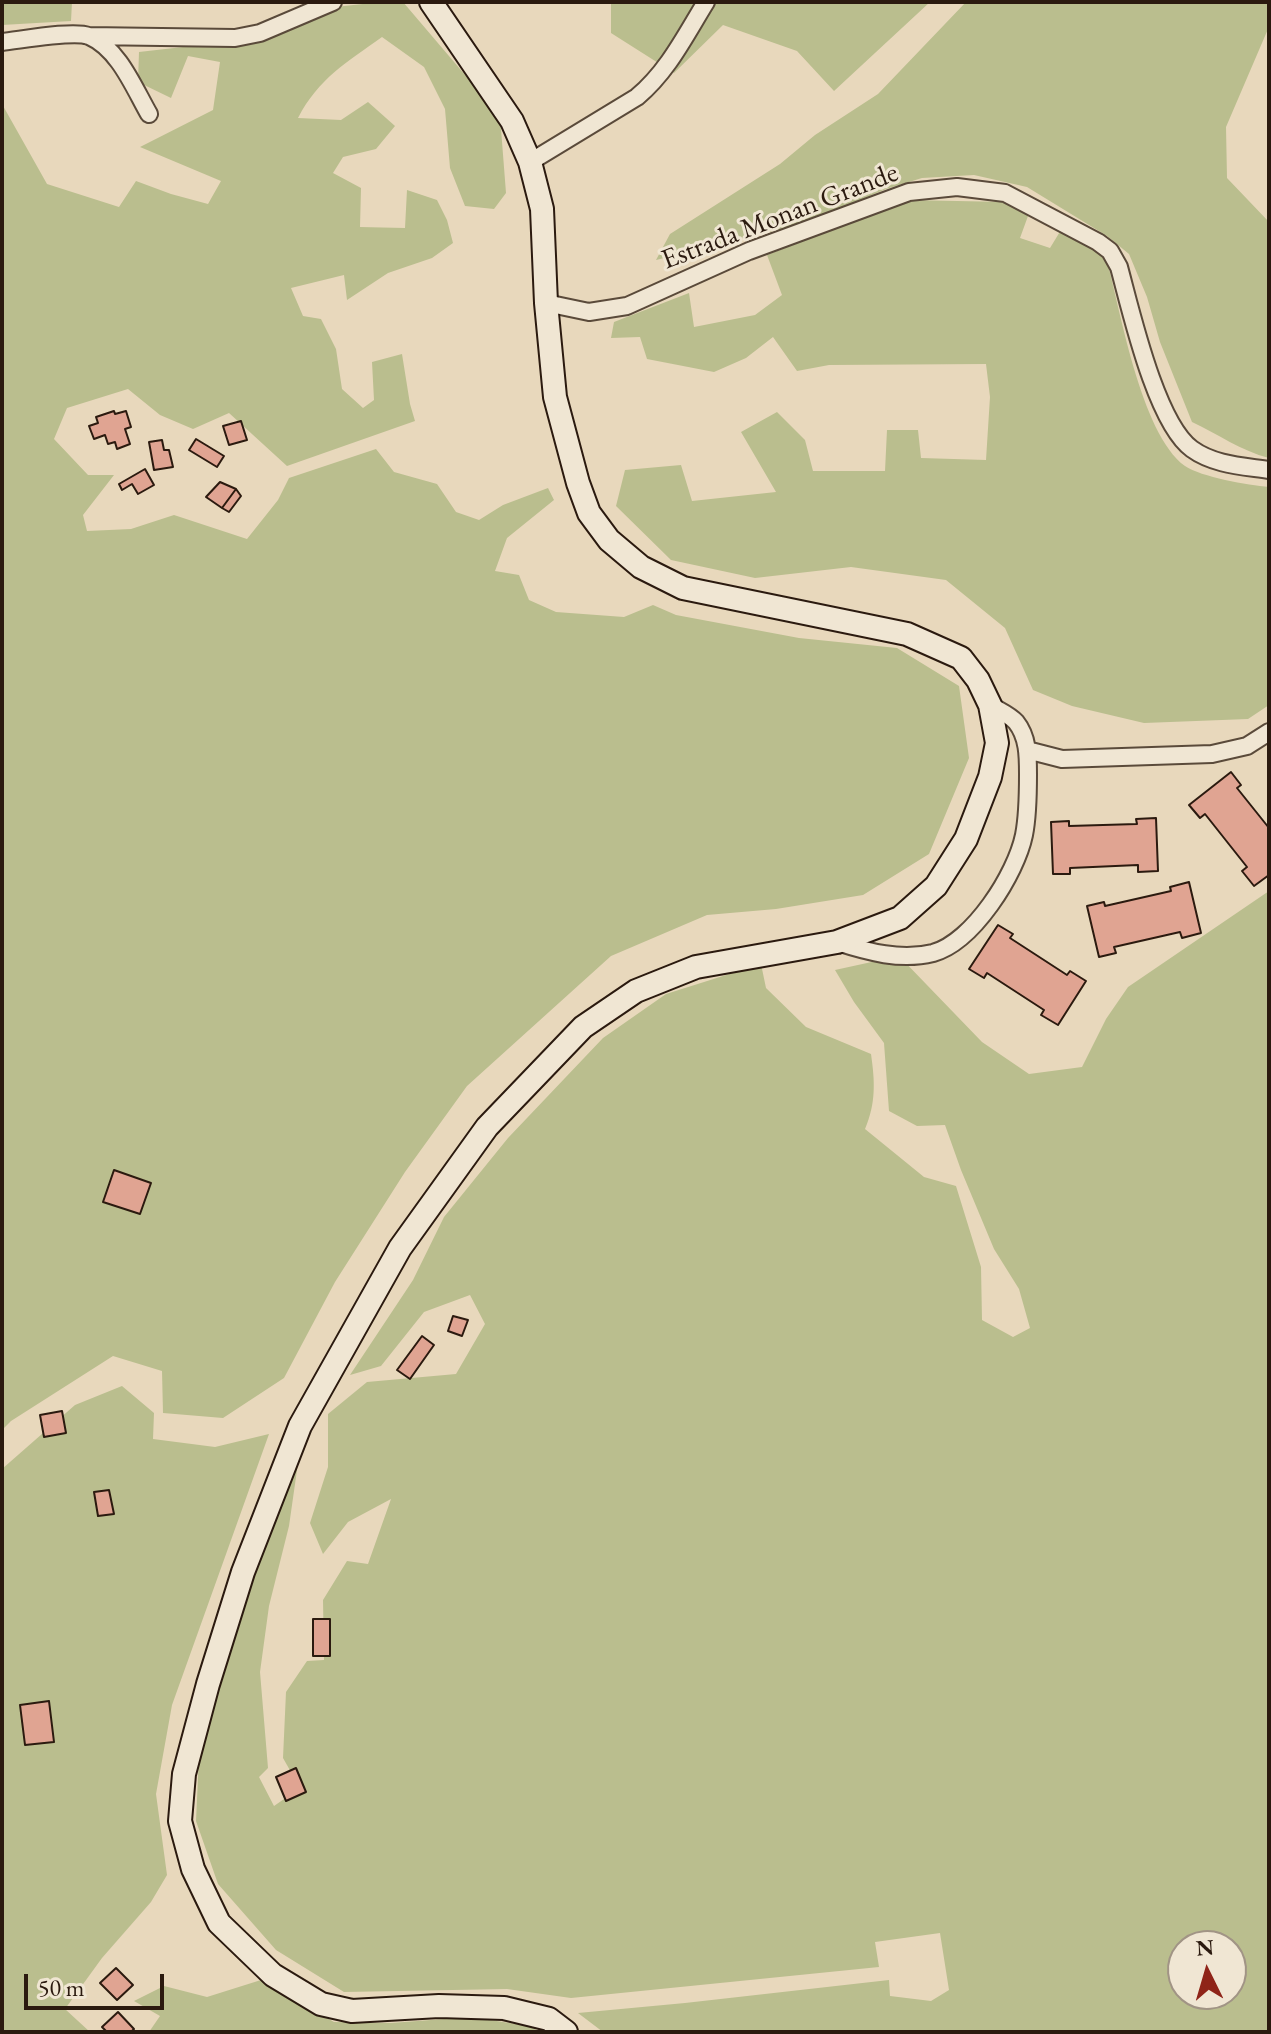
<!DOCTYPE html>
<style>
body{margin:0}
#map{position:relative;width:1271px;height:2034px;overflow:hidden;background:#e8d8bc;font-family:"EB Garamond",serif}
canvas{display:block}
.frame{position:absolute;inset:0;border:4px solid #2b1a0f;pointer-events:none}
.north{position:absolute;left:1167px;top:1930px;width:80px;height:80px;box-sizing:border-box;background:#f0e6d3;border:2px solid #a19485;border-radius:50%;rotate:355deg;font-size:22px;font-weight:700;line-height:32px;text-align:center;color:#2b1a0f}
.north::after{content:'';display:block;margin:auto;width:28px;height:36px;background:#8f2418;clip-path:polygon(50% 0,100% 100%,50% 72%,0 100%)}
.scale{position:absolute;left:24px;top:1974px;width:140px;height:36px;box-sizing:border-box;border:4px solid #2b1a0f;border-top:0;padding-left:10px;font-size:24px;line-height:28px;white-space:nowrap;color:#2b1a0f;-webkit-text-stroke:6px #f0e6d3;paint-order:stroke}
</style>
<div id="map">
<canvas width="1271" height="2034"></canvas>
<div class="frame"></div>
<div class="north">N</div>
<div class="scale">50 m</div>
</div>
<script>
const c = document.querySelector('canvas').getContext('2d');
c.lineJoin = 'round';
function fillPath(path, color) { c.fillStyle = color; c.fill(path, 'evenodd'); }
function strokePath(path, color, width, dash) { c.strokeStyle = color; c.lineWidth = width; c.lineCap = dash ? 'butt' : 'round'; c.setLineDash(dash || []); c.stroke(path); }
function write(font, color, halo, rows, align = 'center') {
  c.font = font + ' "EB Garamond",serif'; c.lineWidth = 6; c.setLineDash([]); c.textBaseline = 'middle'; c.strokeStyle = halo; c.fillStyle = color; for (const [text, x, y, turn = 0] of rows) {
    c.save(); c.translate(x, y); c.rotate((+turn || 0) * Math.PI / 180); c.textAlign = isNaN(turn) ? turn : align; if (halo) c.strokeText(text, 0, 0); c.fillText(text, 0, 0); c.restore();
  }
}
fillPath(new Path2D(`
 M2 2H72L71 21 2 25Z
 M381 2H403L500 116 506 193 494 209 465 206 450 168 445 109 424 67 382 37C346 63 319 78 298 118L341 120 368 102 395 126 376 149 343 157 333 173 361 188 360 227 405 228 407 190 437 200 447 220 453 243 432 258 388 273 347 300 344 275 291 288 303 316 321 319 336 349 342 389 363 408 374 400 372 362 402 354 410 404 415 421 287 466 229 413 193 429 160 415 128 389 67 408 54 439 88 475H114L83 515 87 531 131 529 174 515 247 539 278 500 289 478 376 449 394 472 437 484 456 512 479 520 503 505 548 488 554 500 507 538 495 571 519 575 529 600 556 612 624 617 653 605 676 615 799 638 897 648 959 686 969 758 929 854 863 895 776 909 707 915 611 956 467 1086 405 1172 335 1282 284 1378 223 1418 163 1413 162 1371 113 1356 11 1421 2 1430V104L47 184 119 207 136 181 171 194 208 204 221 181 140 147 213 110 220 62 188 56 171 98 138 82 139 52 218 43 326 8Z
 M611 2H930L834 91 797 51 723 25 674 73 611 33Z
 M966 2H1267L1268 29 1226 127 1227 178 1269 222V458C1241 451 1218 434 1192 422L1160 342 1147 297 1129 254 1107 236 1027 187 974 175 922 178 886 189 805 223 656 260 670 234 780 164 815 135 878 94Z
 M908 200 1006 202 1028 216 1020 238 1050 248 1061 230 1105 253C1120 307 1140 433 1185 466 1201 477 1248 485 1269 487V705L1248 719 1144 723 1072 706 1033 690 1005 628 946 580 851 567 755 578 671 560 616 506 625 470 681 465 692 501 776 492 741 432 777 412 805 440 813 471H885L887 430H918L921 458 986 460 990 397 986 364 829 365 797 371 773 337 746 358 714 372 647 359 640 337 611 338 614 322 689 293 694 327 755 315 782 295 767 255Z
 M1269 891V2032H603L578 2013 685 2003 889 1980 890 1996 931 2001 949 1990 940 1933 875 1942 879 1967 571 1998 507 1989 344 1992 276 1950 218 1884 196 1821 200 1733 242 1607 298 1463 289 1526 269 1606 260 1672 268 1768 259 1777 274 1806 300 1788 283 1758 286 1692 307 1661 324 1660 323 1600 347 1561 368 1564 391 1499 348 1522 323 1554 310 1523 328 1467V1414L367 1382 456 1374 485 1324 470 1295 424 1312 381 1366 350 1375 413 1280 444 1217 508 1138 603 1038 666 994 761 964 766 988 806 1027 871 1054C875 1082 876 1103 865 1129L924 1177 956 1186 981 1267 982 1320 1013 1337 1030 1328 1019 1289 994 1249 961 1170 945 1125 917 1126 889 1111 884 1043 854 1002 835 970 899 956 982 1042 1029 1074 1082 1067 1106 1019 1128 987ZM1183 1946H1231V1994H1183Z
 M122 1386 154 1413 153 1439 215 1447 269 1434 172 1705 156 1794 167 1875 151 1902 102 1958 65 2009 90 2032H2V1469L75 1405Z
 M261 1980 334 2022 391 2023 471 2017 535 2027 536 2032H149L160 2016 134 2001 164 1986 207 1997Z`), '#babe8e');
const building = new Path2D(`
 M114 411 115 414 126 411 131 427 125 429 130 444 117 449 115 442 108 444 105 435 94 439 89 426 98 423 96 417Z
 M241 421 247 440 229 445 223 426Z
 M196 439 224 456 217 467 189 450Z
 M162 440 164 450H169L173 467 154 470 149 442Z
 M145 469 154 485 138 494 132 484 122 490 119 484Z
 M220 482 236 489 222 508 206 497Z
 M236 489 241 496 229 512 222 508Z
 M1231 772 1241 785 1237 788 1269 828V875L1254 886 1242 871 1247 867 1205 814 1200 818 1189 805Z
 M1156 818 1158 871 1138 872V865L1070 868V874H1053L1051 822 1069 821V826L1137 824 1136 819Z
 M1189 882 1201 933 1182 938 1180 932 1114 947 1116 953 1099 957 1087 906 1104 902 1105 906 1171 891 1170 887Z
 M998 925 1013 934 1010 938 1067 975 1070 971 1086 981 1058 1025 1041 1015 1044 1010 987 973 984 978 969 969Z
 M114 1170 151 1183 140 1214 103 1202Z
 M453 1316 468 1320 462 1336 448 1331Z
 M422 1336 434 1345 410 1379 397 1370Z
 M62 1411 66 1433 44 1437 40 1415Z
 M109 1490 114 1514 98 1516 94 1492Z
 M313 1619H330V1656H313Z
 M49 1701 54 1742 25 1745 20 1705Z
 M296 1768 306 1792 286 1801 276 1777Z
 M116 1968 133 1985 117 2000 100 1983Z
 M118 2012 134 2029 131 2032H107L102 2027Z`);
fillPath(building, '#e0a492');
strokePath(building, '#2b1a0f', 2);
const street = new Path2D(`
 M88 36 235 38 260 33 333 2
 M2 42C21 40 73 30 89 36 119 49 134 88 149 114
 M530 162 637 97C668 71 685 36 706 2
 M546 303 589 312 627 306 749 251 909 192 957 187 1005 193 1098 242 1110 251 1119 267C1131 311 1156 423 1192 449 1214 465 1243 466 1269 470
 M1027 750 1062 759 1212 754 1247 746 1269 732
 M837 942C868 952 901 961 933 953 973 942 1016 874 1024 835 1028 815 1028 794 1028 774 1028 756 1028 737 1016 722 1010 715 998 710 990 705`);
const secondary = new Path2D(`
 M431 2 512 121 530 162 542 209 546 303 555 397 578 483 589 513 609 540 641 567 683 588 907 634 961 658 978 680 990 705 997 743 990 777 966 839 936 886 900 918 837 942 696 967 636 991 583 1027 487 1127 400 1248 300 1426 243 1572 208 1684 184 1774 180 1821 193 1869 219 1923 273 1975 321 2004 352 2011 439 2006 504 2008 549 2019 566 2032`);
strokePath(street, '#5a4a3a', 20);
strokePath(secondary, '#2b1a0f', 26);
strokePath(street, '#f0e6d3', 16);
strokePath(secondary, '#f0e6d3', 22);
write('28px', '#2b1a0f', '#f0e6d3', [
 ["Estrada Monan Grande",780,217,-21]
]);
</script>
